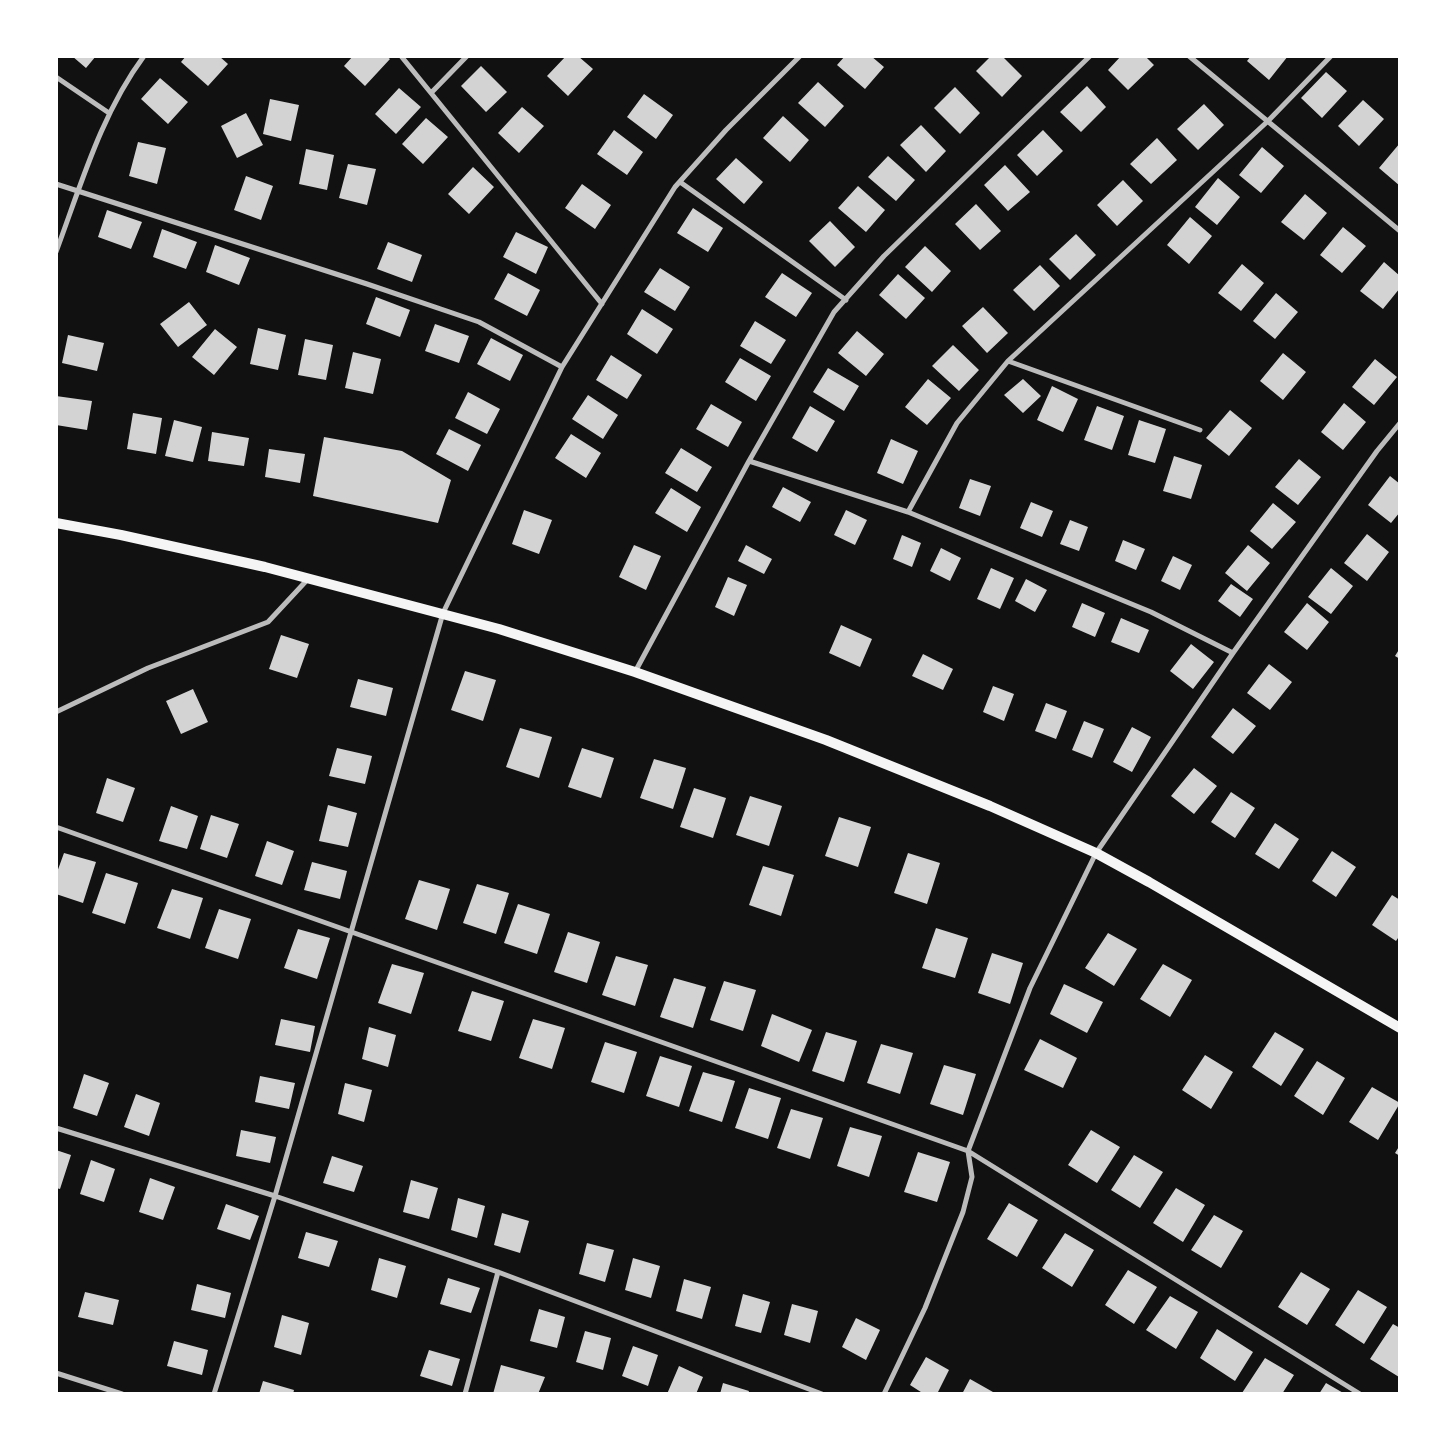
<!DOCTYPE html>
<style>
body{margin:0}
#map{position:relative;width:1456px;height:1450px;overflow:hidden;background:#111;font-family:Lato,sans-serif}
canvas{display:block}
.frame{position:absolute;inset:0;border:58px solid #fff;pointer-events:none}
</style>
<div id="map">
<canvas width="1456" height="1450"></canvas>
<div class="frame"></div>
</div>
<script>
const c = document.querySelector('canvas').getContext('2d');
c.lineJoin = 'round';
function fillPath(path, color) { c.fillStyle = color; c.fill(path, 'evenodd'); }
function strokePath(path, color, width, dash) { c.strokeStyle = color; c.lineWidth = width; c.lineCap = dash ? 'butt' : 'round'; c.setLineDash(dash || []); c.stroke(path); }
fillPath(new Path2D(`
 M72 56H96L86 68Z
 M186 56H219L228 64 208 86 181 62Z
 M353 56H386L390 59 365 86 344 66Z
 M566 56H578L593 69 568 96 547 76Z
 M845 56H871L884 67 865 89 837 65Z
 M991 56H1002L1022 76 1002 97 976 71Z
 M1121 56H1145L1154 65 1128 90 1108 70Z
 M1251 56H1288L1269 80 1247 61Z
 M481 66 507 92 486 112 461 86Z
 M1326 72 1347 91 1322 118 1301 98Z
 M160 78 188 102 168 124 141 99Z
 M818 82 844 106 825 127 798 103Z
 M1087 86 1106 107 1081 132 1060 112Z
 M955 87 980 113 960 134 934 108Z
 M399 88 421 107 396 134 375 114Z
 M644 94 673 115 656 139 627 117Z
 M270 99 299 105 291 141 263 134Z
 M1363 100 1384 119 1359 146 1338 126Z
 M1204 104 1224 125 1198 150 1177 129Z
 M522 107 544 126 519 153 498 133Z
 M246 113 263 145 237 158 221 126Z
 M783 116 809 140 790 162 763 138Z
 M426 118 448 137 423 164 402 144Z
 M921 125 946 151 926 172 900 145Z
 M614 130 643 152 627 175 597 154Z
 M1043 130 1063 151 1037 176 1017 155Z
 M1157 138 1177 160 1151 184 1130 164Z
 M138 142 166 148 157 184 129 176Z
 M1400 143V186L1379 168Z
 M1262 147 1284 166 1261 193 1239 175Z
 M306 149 334 155 327 190 299 184Z
 M888 156 915 180 896 201 868 177Z
 M736 158 763 182 744 204 716 179Z
 M348 164 376 169 367 205 339 198Z
 M1005 165 1030 192 1008 211 984 185Z
 M473 167 494 187 469 214 448 194Z
 M246 176 273 186 261 220 234 210Z
 M1218 178 1240 197 1217 225 1195 207Z
 M1123 180 1143 201 1117 226 1097 205Z
 M582 184 611 205 595 229 565 208Z
 M858 186 885 210 866 232 838 208Z
 M1305 194 1327 213 1304 240 1281 222Z
 M976 204 1001 231 980 250 955 224Z
 M693 208 723 228 708 252 677 233Z
 M107 210 142 222 131 249 98 237Z
 M1190 217 1212 236 1189 264 1167 245Z
 M830 221 855 247 835 267 809 241Z
 M1343 227 1366 246 1342 273 1320 255Z
 M162 229 197 242 186 269 153 257Z
 M516 232 548 247 536 274 503 257Z
 M1076 234 1096 255 1070 280 1049 259Z
 M388 242 422 255 412 282 377 269Z
 M215 245 250 258 239 285 206 272Z
 M925 246 951 271 932 292 905 267Z
 M1384 262 1400 276V288L1383 309 1360 291Z
 M1242 264 1264 283 1241 311 1218 293Z
 M1040 265 1060 286 1034 311 1013 290Z
 M660 268 690 287 675 311 644 292Z
 M508 273 540 290 527 316 494 299Z
 M782 273 812 293 796 317 765 297Z
 M898 274 925 298 906 319 879 295Z
 M1276 293 1298 312 1275 339 1253 321Z
 M376 297 410 310 400 337 366 324Z
 M189 302 207 325 178 347 160 324Z
 M983 307 1008 333 987 353 962 326Z
 M642 309 673 329 657 354 627 334Z
 M755 321 786 340 771 364 740 346Z
 M435 324 469 336 459 363 425 351Z
 M258 328 286 335 278 370 250 364Z
 M215 329 237 347 214 375 192 357Z
 M857 331 884 354 866 376 838 353Z
 M68 335 104 343 97 371 62 363Z
 M491 338 523 355 510 381 477 364Z
 M305 339 333 345 326 380 298 375Z
 M953 345 979 370 959 391 932 366Z
 M353 352 381 359 373 394 345 388Z
 M1283 353 1306 372 1283 400 1260 381Z
 M611 355 642 375 627 399 596 380Z
 M740 358 771 376 756 401 725 382Z
 M1375 359 1397 377 1374 405 1352 387Z
 M828 368 859 386 844 411 813 392Z
 M928 379 951 398 927 425 905 407Z
 M1023 379 1041 396 1023 413 1004 395Z
 M1052 386 1078 399 1063 432 1037 420Z
 M468 392 500 409 487 434 455 418Z
 M588 395 618 415 603 439 572 419Z
 M56 396 92 401 87 430 56 425Z
 M1344 403 1366 422 1343 450 1321 432Z
 M711 404 742 422 728 447 696 429Z
 M810 406 835 421 817 452 792 438Z
 M1097 406 1124 416 1112 450 1084 440Z
 M1230 410 1252 428 1229 456 1206 438Z
 M133 413 162 418 156 454 127 449Z
 M174 420 202 427 193 462 165 456Z
 M1139 420 1166 429 1155 463 1128 455Z
 M449 429 481 445 468 471 436 454Z
 M212 432 249 438 244 466 208 461Z
 M571 434 601 453 586 478 555 458Z
 M324 437 402 451 451 480 438 523 313 496Z
 M891 439 918 451 903 484 877 473Z
 M681 448 712 467 697 492 665 473Z
 M269 449 305 454 300 483 265 477Z
 M1174 456 1202 465 1191 499 1163 491Z
 M1299 459 1321 477 1298 505 1275 487Z
 M1390 476 1400 484V512L1391 523 1368 505Z
 M970 479 991 486 980 516 959 508Z
 M783 487 811 502 800 522 772 507Z
 M671 488 701 507 687 532 655 513Z
 M1031 502 1053 511 1042 537 1020 528Z
 M1273 503 1296 522 1272 549 1250 531Z
 M524 510 552 520 539 554 512 544Z
 M846 510 867 520 855 545 834 535Z
 M1070 520 1088 527 1079 551 1060 544Z
 M1367 534 1389 552 1367 581 1344 563Z
 M902 535 921 543 912 567 893 559Z
 M1123 540 1145 549 1136 570 1115 561Z
 M634 545 661 556 646 590 619 577Z
 M746 545 772 559 764 574 738 561Z
 M1248 545 1270 563 1247 591 1225 573Z
 M941 548 961 558 950 581 930 571Z
 M1173 556 1192 565 1180 590 1161 581Z
 M991 568 1014 578 1000 609 977 599Z
 M1331 568 1353 586 1331 614 1308 597Z
 M728 577 747 585 734 616 715 607Z
 M1026 579 1047 590 1035 612 1015 601Z
 M1231 584 1253 599 1240 617 1218 601Z
 M1082 603 1105 613 1095 637 1072 627Z
 M1307 603 1329 622 1307 650 1284 632Z
 M1121 618 1149 630 1139 653 1111 642Z
 M841 625 872 639 860 667 829 653Z
 M281 635 309 644 297 678 269 669Z
 M1191 644 1214 662 1193 689 1170 671Z
 M1400 648V659L1395 656Z
 M923 654 953 669 943 690 912 676Z
 M1269 664 1292 682 1270 710 1247 693Z
 M465 671 496 680 483 721 451 710Z
 M358 679 393 688 386 716 350 707Z
 M993 686 1014 694 1004 721 983 712Z
 M193 689 208 722 181 734 166 701Z
 M1046 703 1067 711 1056 739 1035 731Z
 M1233 708 1256 726 1233 754 1211 737Z
 M1084 721 1104 729 1092 758 1072 750Z
 M1132 727 1151 737 1132 772 1113 762Z
 M520 728 552 737 539 778 506 767Z
 M337 748 372 756 365 784 329 776Z
 M582 748 614 758 601 798 568 787Z
 M654 759 686 768 673 809 640 798Z
 M1194 768 1217 786 1194 814 1171 796Z
 M107 778 135 788 123 822 96 813Z
 M694 788 726 798 713 838 680 827Z
 M1231 792 1255 808 1235 838 1211 822Z
 M750 796 782 806 769 846 736 835Z
 M328 805 357 813 348 847 319 841Z
 M171 806 198 816 187 849 159 841Z
 M211 815 239 824 227 858 200 849Z
 M839 817 871 827 858 867 825 856Z
 M1275 823 1299 839 1279 869 1255 854Z
 M267 841 294 851 282 885 255 876Z
 M1332 851 1356 867 1336 897 1312 881Z
 M64 853 96 862 83 903 56 894V875Z
 M908 853 940 863 927 904 894 893Z
 M312 862 347 871 340 899 304 890Z
 M763 866 794 875 781 916 749 905Z
 M106 873 138 883 125 924 92 913Z
 M419 880 450 889 437 930 405 919Z
 M477 884 509 893 496 934 463 923Z
 M172 889 203 898 190 939 157 928Z
 M1392 895 1400 900V935L1396 941 1372 925Z
 M518 904 550 914 537 954 504 943Z
 M219 909 251 919 238 959 205 948Z
 M936 928 968 938 955 978 922 968Z
 M298 929 330 938 317 979 284 968Z
 M568 932 600 942 587 983 554 972Z
 M1108 933 1137 949 1114 986 1085 968Z
 M992 953 1023 963 1010 1004 978 993Z
 M616 956 648 965 635 1006 602 995Z
 M392 964 424 973 411 1014 378 1003Z
 M1163 964 1192 980 1170 1017 1140 999Z
 M674 978 706 987 693 1028 660 1017Z
 M724 981 756 990 743 1031 710 1020Z
 M1064 984 1103 1002 1087 1033 1050 1014Z
 M472 991 504 1001 491 1041 458 1031Z
 M772 1014 812 1030 799 1062 761 1046Z
 M281 1019 315 1026 310 1052 275 1045Z
 M533 1019 565 1028 552 1069 519 1058Z
 M369 1027 396 1035 388 1067 362 1059Z
 M826 1032 857 1041 844 1082 812 1071Z
 M1275 1032 1304 1049 1281 1086 1252 1067Z
 M1040 1039 1077 1058 1063 1088 1024 1070Z
 M605 1042 637 1052 624 1093 591 1082Z
 M881 1044 913 1053 900 1094 867 1083Z
 M1205 1055 1233 1072 1211 1109 1182 1090Z
 M660 1056 692 1066 679 1107 646 1096Z
 M1317 1061 1345 1078 1323 1115 1294 1096Z
 M944 1065 976 1074 963 1115 930 1104Z
 M703 1072 735 1081 722 1122 689 1111Z
 M84 1074 109 1083 97 1116 73 1108Z
 M260 1076 295 1083 289 1109 255 1102Z
 M345 1083 372 1090 364 1122 338 1114Z
 M1372 1087 1400 1103 1378 1140 1349 1122Z
 M749 1088 781 1098 768 1139 735 1128Z
 M136 1094 160 1103 149 1136 124 1127Z
 M791 1109 823 1118 810 1159 777 1148Z
 M850 1127 882 1136 869 1177 837 1166Z
 M241 1130 276 1137 270 1163 236 1156Z
 M1091 1130 1120 1147 1097 1183 1068 1165Z
 M1400 1145V1156L1395 1153Z
 M56 1150 71 1155 60 1189 56 1188Z
 M918 1152 950 1162 937 1202 904 1192Z
 M1134 1155 1163 1172 1140 1208 1111 1190Z
 M332 1156 363 1166 354 1192 323 1183Z
 M91 1160 115 1169 104 1202 80 1194Z
 M150 1178 175 1187 163 1220 139 1212Z
 M411 1180 438 1188 429 1219 403 1212Z
 M1176 1188 1205 1205 1183 1242 1153 1223Z
 M458 1198 485 1206 477 1238 451 1230Z
 M1009 1203 1038 1220 1017 1257 987 1239Z
 M226 1204 259 1216 250 1240 217 1229Z
 M502 1213 529 1221 520 1253 494 1245Z
 M1214 1215 1243 1231 1221 1268 1191 1250Z
 M306 1232 338 1241 329 1267 298 1258Z
 M1065 1233 1094 1250 1072 1287 1042 1268Z
 M587 1243 614 1250 605 1282 579 1274Z
 M379 1258 406 1266 397 1298 371 1290Z
 M633 1258 660 1266 651 1298 625 1290Z
 M1128 1270 1157 1287 1134 1324 1105 1305Z
 M1301 1272 1330 1289 1307 1325 1278 1307Z
 M448 1278 480 1288 471 1313 440 1304Z
 M684 1279 711 1287 702 1319 676 1311Z
 M197 1284 231 1293 225 1318 191 1310Z
 M1358 1290 1387 1307 1364 1344 1335 1325Z
 M85 1292 119 1300 113 1325 78 1317Z
 M743 1294 770 1302 761 1333 735 1326Z
 M1170 1296 1198 1312 1176 1349 1146 1330Z
 M792 1304 818 1311 810 1343 784 1335Z
 M539 1309 565 1317 557 1348 530 1341Z
 M282 1315 309 1323 301 1355 274 1347Z
 M856 1318 880 1330 866 1360 842 1347Z
 M1393 1324 1400 1328 1399 1377 1370 1359Z
 M1217 1329 1253 1352 1235 1381 1200 1358Z
 M585 1331 611 1338 603 1370 576 1362Z
 M174 1341 208 1350 202 1375 167 1366Z
 M633 1346 658 1355 648 1386 622 1376Z
 M429 1350 460 1359 452 1386 420 1376Z
 M926 1357 949 1370 937 1394H924L910 1385Z
 M1265 1358 1294 1375 1282 1394 1242 1393Z
 M501 1365 545 1377 538 1394H493Z
 M679 1366 703 1377 696 1394H667Z
 M970 1379 993 1392V1394H962Z
 M263 1381 294 1390 293 1394H259Z
 M723 1383 749 1391 748 1394H720Z
 M1326 1383 1345 1394H1319Z`), '#d3d3d3');
strokePath(new Path2D(`
 M401 56 602 304
 M1189 56 1400 231
 M56 77 109 113
 M431 93 467 56
 M680 182 846 300
 M56 184 367 284 479 322 562 367
 M56 252C81 185 101 114 144 56
 M1008 361 1200 430
 M749 461 908 512 1151 612 1233 653
 M908 512 957 423 1008 361 1268 121 1331 56
 M635 672 749 461 834 312 884 256 1090 56
 M56 712 148 668 268 622 308 579
 M56 827 968 1151 1360 1394
 M56 1128 275 1196 498 1272 822 1394
 M56 1373 122 1394
 M214 1394 275 1196 443 613 562 367 675 187 726 130 800 56
 M465 1394 498 1272
 M884 1394 925 1308 963 1212 972 1177 968 1151 1030 988 1096 853 1233 653 1377 451 1400 423`), '#bcbcbc', 5);
strokePath(new Path2D(`
 M56 523 121 535 265 567 499 629 635 672 826 740 990 806 1096 853 1149 882 1400 1028`), '#f5f5f5', 10);
</script>
